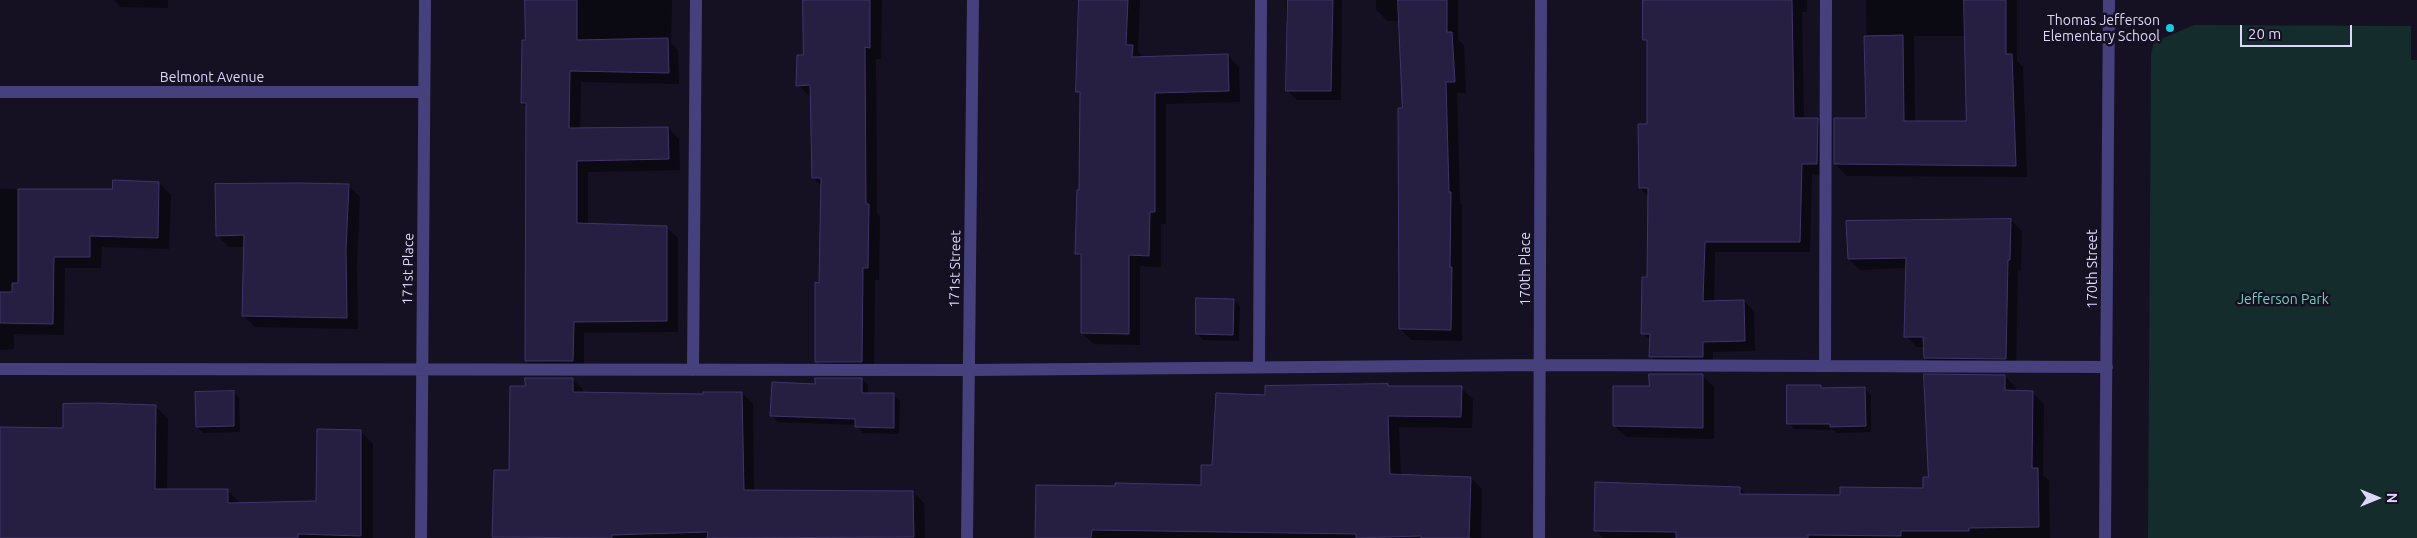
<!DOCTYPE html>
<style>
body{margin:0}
#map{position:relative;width:2417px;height:538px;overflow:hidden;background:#151123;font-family:Ubuntu,sans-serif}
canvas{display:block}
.north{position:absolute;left:2352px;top:473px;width:50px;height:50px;-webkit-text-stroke:4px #151123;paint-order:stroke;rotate:90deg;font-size:14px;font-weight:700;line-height:20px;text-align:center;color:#ddd8fa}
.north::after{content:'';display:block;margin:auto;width:18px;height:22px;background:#ddd8fa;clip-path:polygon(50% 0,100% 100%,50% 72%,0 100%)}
.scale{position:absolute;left:2240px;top:25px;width:112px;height:22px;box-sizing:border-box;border:2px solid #ddd8fa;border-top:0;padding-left:6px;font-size:15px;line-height:18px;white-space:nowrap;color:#ddd8fa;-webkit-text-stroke:4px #151123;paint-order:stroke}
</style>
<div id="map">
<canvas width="2417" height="538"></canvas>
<div class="north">N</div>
<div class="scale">20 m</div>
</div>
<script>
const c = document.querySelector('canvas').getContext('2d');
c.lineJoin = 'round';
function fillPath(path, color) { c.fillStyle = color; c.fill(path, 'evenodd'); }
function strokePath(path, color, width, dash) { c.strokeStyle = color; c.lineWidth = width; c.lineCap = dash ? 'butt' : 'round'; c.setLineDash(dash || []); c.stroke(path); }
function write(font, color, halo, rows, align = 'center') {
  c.font = font + ' Ubuntu,sans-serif'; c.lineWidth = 5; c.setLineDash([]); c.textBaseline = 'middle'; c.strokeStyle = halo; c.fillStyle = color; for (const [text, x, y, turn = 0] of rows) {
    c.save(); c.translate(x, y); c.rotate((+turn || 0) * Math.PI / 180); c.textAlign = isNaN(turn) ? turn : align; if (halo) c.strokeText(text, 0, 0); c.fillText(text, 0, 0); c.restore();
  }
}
fillPath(new Path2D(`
 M2194 25 2411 26V60H2417V538H2148L2151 54 2154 42Z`), '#152c2c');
fillPath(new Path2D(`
 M114 0H168V8L121 7Z
 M526 0H672L671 43 678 50 679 84 581 82 580 129 668 128 679 139 680 170 588 172V225L666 227 678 238V332L584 333V372H537L526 361 528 108 522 103Z
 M805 0H882L881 59H876L877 214 880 217 879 280H875L874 373H828L817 361 822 186 813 178 811 97 798 85 804 56Z
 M1080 0H1140L1138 51 1144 58 1227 55 1239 67 1240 102 1166 104V224H1161V267L1140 266V345L1094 344 1082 333V259L1077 253 1080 192 1081 95 1077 91Z
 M1286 0H1342L1341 100H1297L1287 90 1289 24 1286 21Z
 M1376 0H1458V39L1464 45 1466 93H1457L1460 203 1462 205V341L1412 340 1400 329 1403 109 1400 21H1388L1376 10Z
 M1645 0H1807V12H1802L1804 119H1817L1828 130V175L1812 174 1810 252H1715L1714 302 1744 301 1754 312 1755 351 1713 352V368H1661L1651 357V341L1643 333 1648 278 1649 197 1640 188 1648 125V43L1644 39Z
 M1866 0H2017V61L2023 67 2027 177 1847 176 1835 164 1867 120ZM1914 36H1966L1968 122H1915Z
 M159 183 171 195 169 249 102 247 101 268H65L64 335 14 334V349L0 350V189L114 191Z
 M348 185 360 197 357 263 358 329 255 327 244 316 245 247H229L217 235Z
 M2011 220 2022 231 2021 270H2018L2016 369H1936L1925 358V347H1917L1906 336 1907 268 1860 270 1849 259Z
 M1234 300 1240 306 1239 341 1203 340 1197 334Z
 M1702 375 1714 387V439L1626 437 1614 425 1650 388Z
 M2005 376 2016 388V391L2032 392 2044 404 2043 475 2049 481 2050 538H1603L1595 530 1740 488 1748 496 1841 497 1924 489 1929 478Z
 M573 379 583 390V393L704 395 742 393 753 404 754 492H913L924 503 925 538H496L494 536 510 471 526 387Z
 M862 379 868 385V394L894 395 900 401 899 434 863 433 856 425 778 422 772 416 817 385Z
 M1820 387 1823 389H1865L1871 395V432L1837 433 1834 430 1794 429 1788 423Z
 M1389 388H1461L1473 399 1472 428 1399 427 1401 476 1471 478 1482 489 1481 538H1037L1202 486 1213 466 1266 396Z
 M233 392 239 398 240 432 203 433 197 427Z
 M155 406 168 419 167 491H228L240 503 317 502 360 431 373 444V538H0V428L64 429Z`), '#0007');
const building = new Path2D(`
 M525 0H577V40L668 38 669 73 570 71 569 128 668 127 669 159 577 161V223L667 226V321L574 322 573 361H525L526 103H521L522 40H525Z
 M803 0H870V48L865 47 866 204H869L868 268H863L862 362H815V282L819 283 821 178H812L810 85 796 86 797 55H803Z
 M1079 0H1128L1126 45H1133L1132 57 1228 54 1229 91 1155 93V212H1150L1149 256 1129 255V334L1081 333V254H1075L1077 190H1079L1080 92H1076Z
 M1288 0H1333L1331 91H1286Z
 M1398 0H1447V32H1452L1455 82H1446L1449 192H1451L1450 267H1452L1451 330 1399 329 1398 108H1402Z
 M1643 0H1792L1794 118H1818L1817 164H1802L1800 242H1705L1703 301 1744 300 1745 341 1703 342V357H1649L1650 334H1641L1642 277H1647L1648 188H1639L1638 124H1647V40H1643Z
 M1964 0H2006V54H2012L2016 166 1834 164V118H1866L1864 36 1903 35 1904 121H1966Z
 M113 180 159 182 158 238 90 236V257H54L53 324 0 323V292H12V283H18V189H112Z
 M301 183 349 184 346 250 347 318 242 316 244 235 216 236 215 184Z
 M2011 219 2010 260H2008L2006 359 1924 358 1923 337H1904L1906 258 1848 259 1846 221Z
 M1196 298 1234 299 1233 335 1196 334Z
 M1649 374H1703V428L1613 426V386H1649Z
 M1924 374 2005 375V390L2033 391 2032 468H2038L2039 527 1969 528V531H1901V536L1808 535V538H1676V532L1594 531 1595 482 1740 487V494L1840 495V487L1923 488V477H1928Z
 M525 378H573V392L703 394V392H742L744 490 913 491 914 537 707 538 708 532 612 535V538L492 537 494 470H509L510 386H525Z
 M815 378H862V393H894V428L855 427V419L770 416 772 382 815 384Z
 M1388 384V386H1462L1461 417 1388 416 1390 474 1471 477 1469 538H1421V536L1356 538V534L1092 530 1091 538H1035L1036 485 1115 486V483L1201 485V465H1212L1216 393 1265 395V386Z
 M1787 385H1821V388L1865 387 1866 426 1830 427V424H1787Z
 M234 391V426L196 427 195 392Z
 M97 403 156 405 155 489H228V503L316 501 317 429 361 430V536L298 534V538H0V427L63 428V404Z`);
fillPath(building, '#271f42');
strokePath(building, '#41346b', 1);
strokePath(new Path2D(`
 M0 92H424
 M1825 366 1826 0
 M1259 367 1261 0
 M0 369 969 370 1540 365 2107 367
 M693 370 696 0
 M421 538 425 0
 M967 538 973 0
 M1539 538 1541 0
 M2105 538 2109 0`), '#46417d', 12);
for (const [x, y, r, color] of [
 [2170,28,5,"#1ac9e4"]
]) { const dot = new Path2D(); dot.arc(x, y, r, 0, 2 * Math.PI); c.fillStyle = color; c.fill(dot); strokePath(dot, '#151123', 2); }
write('14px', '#ddd8fa', '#151123', [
 ["Thomas Jefferson",2160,20],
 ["Elementary School",2160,36]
], 'right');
write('14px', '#ddd8fa', '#151123', [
 ["Belmont Avenue",212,77],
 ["171st Place",408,269,-89],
 ["171st Street",955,269,-89],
 ["170th Place",1525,269,-90],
 ["170th Street",2092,269,-90]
]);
write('14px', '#6cd3bc', '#151123', [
 ["Jefferson Park",2283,299]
]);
</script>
